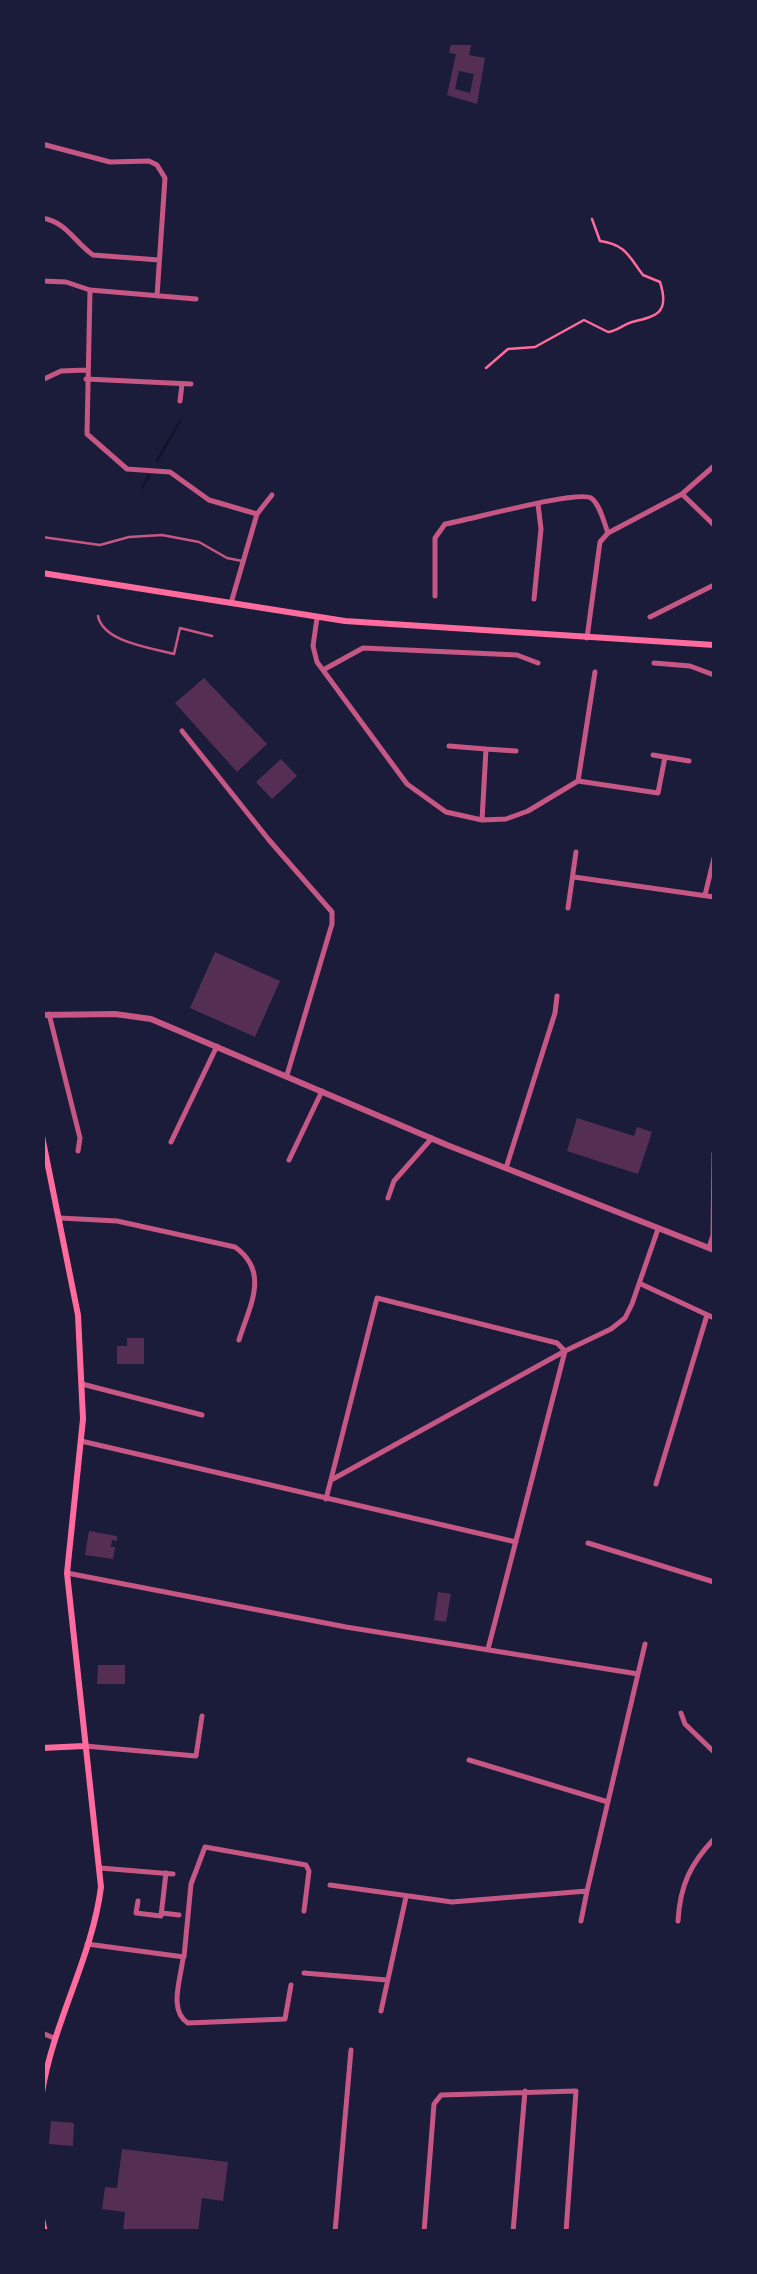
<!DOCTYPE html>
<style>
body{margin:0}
#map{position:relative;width:757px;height:2274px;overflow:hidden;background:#1b1b3a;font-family:Rubik,sans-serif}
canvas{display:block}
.frame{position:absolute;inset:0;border:45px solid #1b1b3a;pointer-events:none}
</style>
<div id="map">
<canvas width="757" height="2274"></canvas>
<div class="frame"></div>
</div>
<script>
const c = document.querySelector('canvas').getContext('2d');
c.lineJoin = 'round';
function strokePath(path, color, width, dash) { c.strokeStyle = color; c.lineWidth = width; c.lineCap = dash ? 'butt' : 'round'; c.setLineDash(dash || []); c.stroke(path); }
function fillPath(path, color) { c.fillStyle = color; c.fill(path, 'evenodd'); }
strokePath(new Path2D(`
 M157 461 180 421
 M142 488 149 476`), '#12122b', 2.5);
fillPath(new Path2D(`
 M457 42H472L469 55 485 58 477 104 447 95 456 54 449 53 451 43ZM459 71 474 74 470 93 455 89Z
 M204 678 267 744 237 772 175 703Z
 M281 759 297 776 272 799 256 782Z
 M215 952 280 981 255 1037 190 1008Z
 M577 1118 634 1136 637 1127 652 1132 638 1174 567 1151Z
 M127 1338H144V1364H117V1346H127Z
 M89 1531 117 1536V1541L112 1540 111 1547H115L113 1559 85 1555Z
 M438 1592 451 1594 446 1622 434 1620Z
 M98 1665H125V1684H97Z
 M51 2121 74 2123 73 2146 49 2144Z
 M122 2149 228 2162 223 2201 202 2198 198 2232H123L125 2212 102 2209 105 2187 117 2188Z`), '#542f53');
strokePath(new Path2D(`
 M486 368 508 349 535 347 584 320 608 332C618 331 622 325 632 322 657 316 670 313 660 282L643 275C629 257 627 245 600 241L592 219`), '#ff6b9d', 2.5);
strokePath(new Path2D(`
 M42 537 100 545 129 537 162 535 199 542 227 558 242 561
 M98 616C103 642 151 648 174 654L180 628 212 636`), '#c65784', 2.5);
strokePath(new Path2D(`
 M42 144 110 162 149 161 157 165 165 178 157 296
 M42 218C67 222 74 242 93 255L159 260
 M42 281 66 282 90 290
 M196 299 90 290 87 434 127 469 170 472 209 500 257 514
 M86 379 191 384
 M42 380 61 371 86 370
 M180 401 182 384
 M682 494 714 525
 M435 596V538L445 524C469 520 577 490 591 498 600 504 604 523 608 533
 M534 599 541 529 538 504
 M231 603 257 514 272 495
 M650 617 714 585
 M317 618 313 646 317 662 407 784 446 812 482 820
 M587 638 600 542 608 533 682 494 714 466
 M654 663 690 666 714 675
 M323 670 363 648 517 655 538 663
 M182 731 269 840 332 912V924L287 1075
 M449 746 486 749 482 820 506 819 528 811 578 781 658 793 665 757
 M486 749 516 751
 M653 755 689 761
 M578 781 595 672
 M574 877 714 897
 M705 895 714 858
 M568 908 576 852
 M49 1014 80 1138 78 1151
 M171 1142 217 1046
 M289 1160 322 1091
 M506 1168 555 1013 557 996
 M388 1198 394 1181 432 1138
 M60 1218 117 1221 235 1247C270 1272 250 1305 239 1340
 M709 1248 713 1235 714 1153
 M641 1284 714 1318
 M82 1384 202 1415
 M81 1441 516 1542
 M333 1479 565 1351 611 1329 625 1318 632 1304 658 1229
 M656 1484 707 1315
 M326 1499 377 1298 557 1343 565 1351
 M588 1543 714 1582
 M67 1573 346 1627 638 1674
 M488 1649 565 1351
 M681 1713 685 1724 714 1752
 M85 1746 196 1756 202 1716
 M469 1760 608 1802
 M100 1868 173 1874
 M330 1885 452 1902 587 1891 645 1644
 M138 1901 136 1913 161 1916 166 1873
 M162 1913 179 1915
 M581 1921 587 1891
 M678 1921C680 1886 690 1864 714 1839
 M87 1944 184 1957 191 1884 205 1847 306 1865 309 1871 304 1911
 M183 1958C181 1978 168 2011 188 2023L285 2019 291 1985
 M304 1973 387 1980
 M381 2011 406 1897
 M42 2033 54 2038
 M335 2232 351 2050
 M424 2232 434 2104 441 2095 576 2091 566 2232
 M513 2232 525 2091`), '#c65784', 5);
strokePath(new Path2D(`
 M42 1015 115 1014 151 1019 447 1145 714 1250`), '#c65784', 6);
strokePath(new Path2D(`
 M42 573 345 621 714 645
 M42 1136 78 1315 83 1419 67 1573 101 1887C92 1958 53 2022 42 2093
 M42 1748 84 1746
 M42 2219 45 2232`), '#ff6b9d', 6);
</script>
